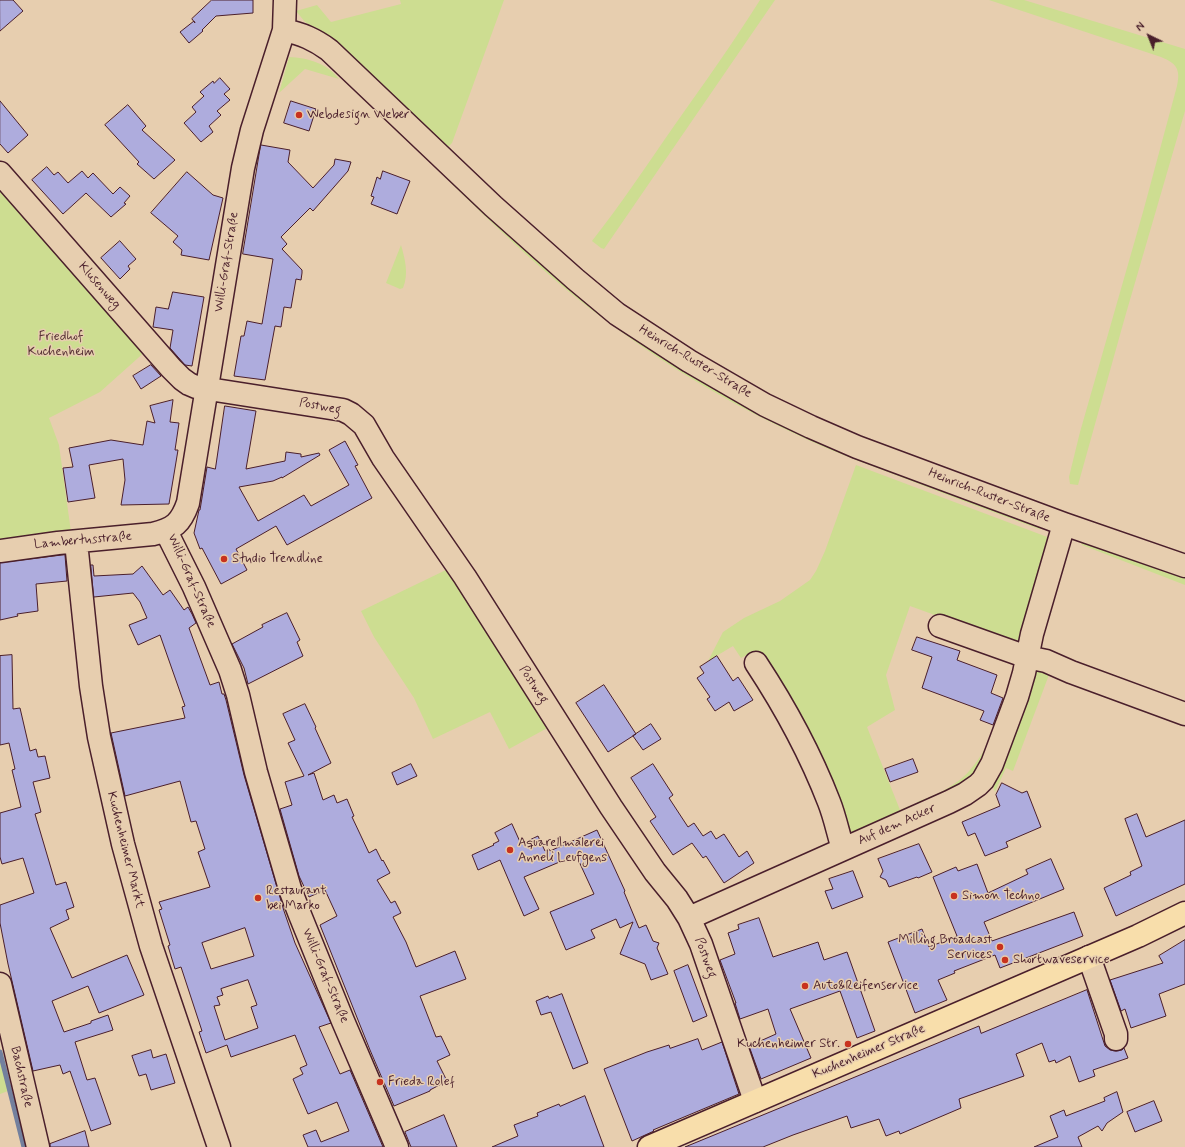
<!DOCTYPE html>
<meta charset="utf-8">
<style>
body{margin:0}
#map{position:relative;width:1185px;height:1147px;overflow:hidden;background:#e7ceaf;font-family:Mynerve,sans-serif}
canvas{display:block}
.north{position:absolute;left:1129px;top:16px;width:40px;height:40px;-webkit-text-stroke:3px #e7ceaf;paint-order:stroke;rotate:317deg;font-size:11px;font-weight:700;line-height:16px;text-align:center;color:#4a1f2b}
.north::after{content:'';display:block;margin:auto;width:14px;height:18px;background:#4a1f2b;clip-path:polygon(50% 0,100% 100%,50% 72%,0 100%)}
</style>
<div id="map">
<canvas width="1185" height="1147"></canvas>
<div class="north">N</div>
</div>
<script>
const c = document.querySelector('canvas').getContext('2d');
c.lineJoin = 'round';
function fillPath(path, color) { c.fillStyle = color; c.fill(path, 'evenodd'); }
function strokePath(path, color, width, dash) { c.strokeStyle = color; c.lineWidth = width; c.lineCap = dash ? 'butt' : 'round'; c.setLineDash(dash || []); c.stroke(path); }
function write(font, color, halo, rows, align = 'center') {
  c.font = font + ' Mynerve,sans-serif'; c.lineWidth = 3; c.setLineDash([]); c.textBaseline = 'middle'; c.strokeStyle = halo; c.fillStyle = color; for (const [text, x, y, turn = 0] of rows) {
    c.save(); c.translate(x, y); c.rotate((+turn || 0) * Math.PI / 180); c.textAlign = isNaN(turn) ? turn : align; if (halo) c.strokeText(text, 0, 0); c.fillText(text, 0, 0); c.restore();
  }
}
fillPath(new Path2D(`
 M400 0H504L452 143 445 150 326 35 305 22 296 11 317 5 331 22 401 4Z
 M760 0H775L604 249 601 248 592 241C621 204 647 165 674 126 703 85 733 43 760 0Z
 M989 0H1024L1185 49V111L1125 317 1078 485 1070 484 1069 477 1080 432 1143 212 1177 86C1181 69 1176 63 1161 57Z
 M289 57C308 58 327 63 339 79L305 69 279 93Z
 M450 180 610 318 1045 528 1039 529C990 511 942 493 893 474 864 463 834 452 806 439 738 408 672 370 612 325 554 283 502 233 451 183Z
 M0 184 147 350 100 392 49 418 59 445 71 532 0 541Z
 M401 245C405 259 409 274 403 288L400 289 386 283Z
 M856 465 1050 538 1023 636 1015 643 1006 641 910 606 886 675 895 710 867 727 900 810 909 806V810L848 837 759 654 754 651 741 658 733 646 708 661 723 632 744 618 780 601 810 580 816 571 825 551Z
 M1083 541 1185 575V585L1082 545 1081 542Z
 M448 569 551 726 509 749 490 712 433 739 414 698 374 637 361 611Z
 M1034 668 1050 672 1013 771 1006 768 995 792 993 786 994 780Z
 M994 733 998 736 971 780 919 805 917 802C930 797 943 792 954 784 973 772 983 752 994 733Z
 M0 1059 8 1091 0 1094Z`), '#cddd91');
strokePath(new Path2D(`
 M0 1052 24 1147`), '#73809e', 5);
const building = new Path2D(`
 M0 0H13L23 11 0 31Z
 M212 0H253V13L216 16 202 30 203 31 189 43 180 32 194 21 195 23 192 19Z
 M220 78 230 89 224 94 230 100 217 111 221 115 209 126 213 132 201 142 184 123 196 112 192 107 204 96 200 92 213 81 214 83Z
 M0 101 28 135 8 153 0 144Z
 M291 101 316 109 309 131 284 123Z
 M128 105 146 126 142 130 175 160 154 179 137 164 139 162 105 125Z
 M261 145 290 150 288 162 313 188 334 165 335 159 351 162 348 171 313 211 310 208 281 237 287 244 282 249 302 270V273L301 280 296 279 291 308 284 307 281 327 275 326 265 380 234 376 241 336H244L247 321 262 324 273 259 243 254Z
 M47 167 54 175 58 172 68 183 82 171 88 178 93 173 113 194 120 187 130 196 124 203 126 204 111 217 86 193 63 214 32 180Z
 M383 171 410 181 397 214 371 204 374 197 371 196 374 187 377 177 380 179Z
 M187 172 213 195 223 198 209 260 181 255 182 250 173 242 178 236 151 213Z
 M120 241 136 259 128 266 130 269 120 279 101 258Z
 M173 292 204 297 192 366 185 365 170 348 173 330 153 327 156 307 168 309Z
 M151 365 161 376 141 389 133 376Z
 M173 400 170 422 179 423 175 450H178L169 504 121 505 125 480 123 459 89 465 95 498 68 502 63 468 73 467 69 448 111 440 143 445 147 421 155 423 150 406Z
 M225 406 256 411 246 469 285 461 286 452 301 454V457L319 453 320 455 282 478V477L273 481 239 487 258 521 304 495 311 506 349 485 329 450 345 441 358 465 355 466 372 498 287 545 276 526 236 549 247 570 221 584 202 548 200 549 194 533 199 510H200L207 467 215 469Z
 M65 555 67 581 36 584 38 611 17 614 18 616 0 620V563Z
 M91 565H93L94 576 133 574 142 566 163 595 170 590 184 610 188 607 192 614 196 623 189 628 210 685 219 682 222 694H224L226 700 244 775 284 911 295 943 331 1023 319 1027 340 1074 350 1070 383 1147H308L303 1135 316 1130 321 1142 349 1131 337 1102 308 1114 293 1079 303 1074 300 1068 307 1065 295 1035 231 1057 227 1045 206 1053 199 1032 202 1031 181 967 175 969 168 946 170 945 159 910 162 909 159 902 210 887 198 852 205 849 196 821 191 822 180 781 125 796 111 733 185 718 182 707 185 706 160 635 138 645 129 625 147 618 140 602 133 593 94 597ZM245 928 254 956 211 969 202 943ZM248 980 257 1005 251 1007 258 1028 225 1040 214 1006 220 1005 217 997 223 995 221 989Z
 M287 613 300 640 297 642 303 656 248 684 244 668 232 644 263 627 262 625Z
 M917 637 960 651 957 660 997 675 991 693 1003 698 993 725 980 720 984 711 922 688 932 657 912 650Z
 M12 655 13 709 20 708 30 751 36 749 38 757 45 756 50 778 33 782 41 812 35 814 56 885 66 882 74 907 66 910 69 919 50 928 72 978 127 955 144 995 99 1013 88 986 52 1001 64 1032 91 1023V1021L108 1015 113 1030 75 1042 87 1080 95 1078 111 1124 91 1131 70 1071 63 1074 60 1065 33 1071 8 964 0 923V905L34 893 23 858 2 864 0 857V813L21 807 12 770 15 769 9 743 0 745V656Z
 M717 656 733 681 738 677 753 700 734 711 729 702 715 711 707 699 710 697 697 678 704 673 700 667Z
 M604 685 636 734 608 752 576 703Z
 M305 704 316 727 315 728 331 763 308 775 314 773 323 800 334 795 337 803 347 799 354 816 352 817 369 853 376 849 382 861 383 860 390 873 377 880 391 903 395 901 401 913 393 917 406 942 416 967 455 951 466 979 420 996 436 1037 441 1036 450 1055 437 1061 447 1081 430 1090V1091L394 1106 370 1050 320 925 337 916 325 890 309 897 299 876 280 809 292 805 285 782 304 776 288 743 295 740 283 714Z
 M651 724 661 739 643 750 633 736Z
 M913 759 918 772 890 782 885 769Z
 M411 764 417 776 397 785 392 773Z
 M653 764 673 795 669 798 688 827 694 823 703 836 711 831 716 839 724 834 739 857 747 851 754 863 724 883 706 856 703 858 692 843 673 855 650 821 656 817 631 778Z
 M1002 783 1022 793 1027 791 1041 827 1006 842 1008 847 985 856 975 833 968 836 962 822 1000 806 996 795Z
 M1137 814 1146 837 1185 820V884L1116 916 1104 888 1131 875 1130 872 1142 866 1125 819Z
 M512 824 521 844 538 836 545 851 549 849 550 851 597 830 625 891 624 892 639 928 646 925 653 941 659 943 657 948 668 974 651 980 645 964 620 954 633 922 620 928 616 919 591 930 595 938 566 950 550 912 594 894 576 855 524 877 539 909 524 916 500 860 478 870 472 855 494 845 493 844 499 841 495 833Z
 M919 844 932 872 918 878 917 877 889 887 886 880 880 877 883 871 878 859Z
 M1051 859 1064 889 984 922 992 941 1074 912 1083 936 1000 968 995 955 954 971 955 973 938 980 947 1000 915 1013 888 942 922 929 929 947 957 936 933 877 956 867 958 871 977 864 988 893 1028 874 1026 870Z
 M853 871 863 897 832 909 825 891 833 889 829 879Z
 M759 918 773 957 818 942 824 960 847 952 875 1031 857 1038 840 991 790 1009 811 1058 761 1079 749 1046 776 1034 768 1009 740 1019 735 1003H736L720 960 735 954 728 933 739 929 738 925Z
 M1185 940V984L1159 994 1166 1016 1131 1028 1125 1009 1121 1011 1110 980 1163 963 1159 956Z
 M688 965 707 1016 693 1022 674 971Z
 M1087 990 1105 1046 1110 1050 1116 1051 1122 1050 1124 1048 1128 1058 1093 1070 1095 1076 1079 1082 1070 1056 1056 1063 1055 1060 1049 1062 1042 1043 1016 1054 1024 1076 959 1099 961 1108 900 1134 899 1131 886 1136 879 1119 851 1128 847 1116 793 1135 763 1147H685L979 1026 981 1033Z
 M562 994 588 1063 573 1069 551 1012 541 1015 536 1001 548 996 549 998Z
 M698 1039 702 1050 722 1042 739 1094 653 1130 654 1131 632 1141 604 1069 647 1052 669 1045 670 1048Z
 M151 1050 153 1058 166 1054 175 1083 151 1090 146 1074 139 1076 132 1056Z
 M1117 1092 1123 1112 1107 1123 1102 1131 1098 1126 1078 1137 1082 1147H1034L1058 1137 1050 1116 1064 1110 1066 1116 1105 1101 1104 1098Z
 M585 1096 604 1147H492L518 1136 514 1125 538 1116 537 1113 559 1104 560 1106Z
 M1154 1101 1162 1121 1135 1132 1127 1112Z
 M444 1115 457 1147H411L405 1132Z
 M85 1131 89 1147H50V1144Z`);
fillPath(building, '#aeacdd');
strokePath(building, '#4a1f2b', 1);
const minor = new Path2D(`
 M284 30C302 34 314 39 329 50L493 206 575 279 617 314 689 361 765 405 811 427 857 447 1064 524 1185 566
 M0 173 171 368 182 379 189 384 196 387 343 410 351 414 364 425 383 458 465 577 611 807 655 872 677 899 689 918 701 944 755 1101
 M166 531 194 587 230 670 238 695 256 772 290 889 300 915 343 1021 397 1147
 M76 542 91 686 99 737 123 844 151 946 219 1147
 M0 551 58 543 153 534C174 529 181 523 188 503L243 168 252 130 284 30 285 0
 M940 626 1027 657 1046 661 1071 672 1185 714
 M756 663C785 707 810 753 829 802 835 817 838 833 843 849
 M689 918 949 802 965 794 978 785 983 780 992 764 1017 697 1024 673 1032 634 1064 524
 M1089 957 1116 1034V1039
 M0 984 38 1147`);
const major = new Path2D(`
 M649 1147 1138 936 1185 913`);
strokePath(minor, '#4a1f2b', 25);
strokePath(major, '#4a1f2b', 25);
strokePath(minor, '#e7ceaf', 22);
strokePath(major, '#f8deab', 22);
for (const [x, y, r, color] of [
 [299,115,4,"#c8321e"],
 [224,559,4,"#c8321e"],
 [510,850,4,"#c8321e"],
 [954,896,4,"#c8321e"],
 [258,898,4,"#c8321e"],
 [1000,947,4,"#c8321e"],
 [1005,960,4,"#c8321e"],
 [805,986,4,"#c8321e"],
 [848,1044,4,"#c8321e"],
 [380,1082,4,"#c8321e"]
]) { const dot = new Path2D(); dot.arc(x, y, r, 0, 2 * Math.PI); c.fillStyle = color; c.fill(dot); strokePath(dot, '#e7ceaf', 1.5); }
write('13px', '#4a1f2b', '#e7ceaf', [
 ["Webdesign Weber",307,115],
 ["Studio Trendline",232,559],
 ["Aquarellmalerei",518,843],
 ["Anneli Leufgens",518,858],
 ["Restaurant",266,891],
 ["bei Marko",266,906],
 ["Simon Techno",962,896],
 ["Milling Broadcast",992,940,"right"],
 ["Services",992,955,"right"],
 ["Shortwaveservice",1013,960],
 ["Auto&Reifenservice",813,986],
 ["Kuchenheimer Str.",840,1044,"right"],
 ["Frieda Rolef",388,1082]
], 'left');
write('13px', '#4a1f2b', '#e7ceaf', [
 ["Willi-Graf-Straße",227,262,-81],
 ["Klusenweg",99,286,49],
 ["Heinrich-Ruster-Straße",695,362,31],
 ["Postweg",320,407,11],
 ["Heinrich-Ruster-Straße",989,496,21],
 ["Lambertusstraße",83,541,-5],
 ["Willi-Graf-Straße",191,581,66],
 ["Postweg",533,685,57],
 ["Auf dem Acker",897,825,-24],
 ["Kuchenheimer Markt",125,850,76],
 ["Postweg",705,958,70],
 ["Willi-Graf-Straße",325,976,67],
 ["Kuchenheimer Straße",869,1052,-23],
 ["Bachstraße",21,1077,77]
]);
write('13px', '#573235', '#e7ceaf', [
 ["Friedhof",61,337],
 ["Kuchenheim",61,352]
]);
</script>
